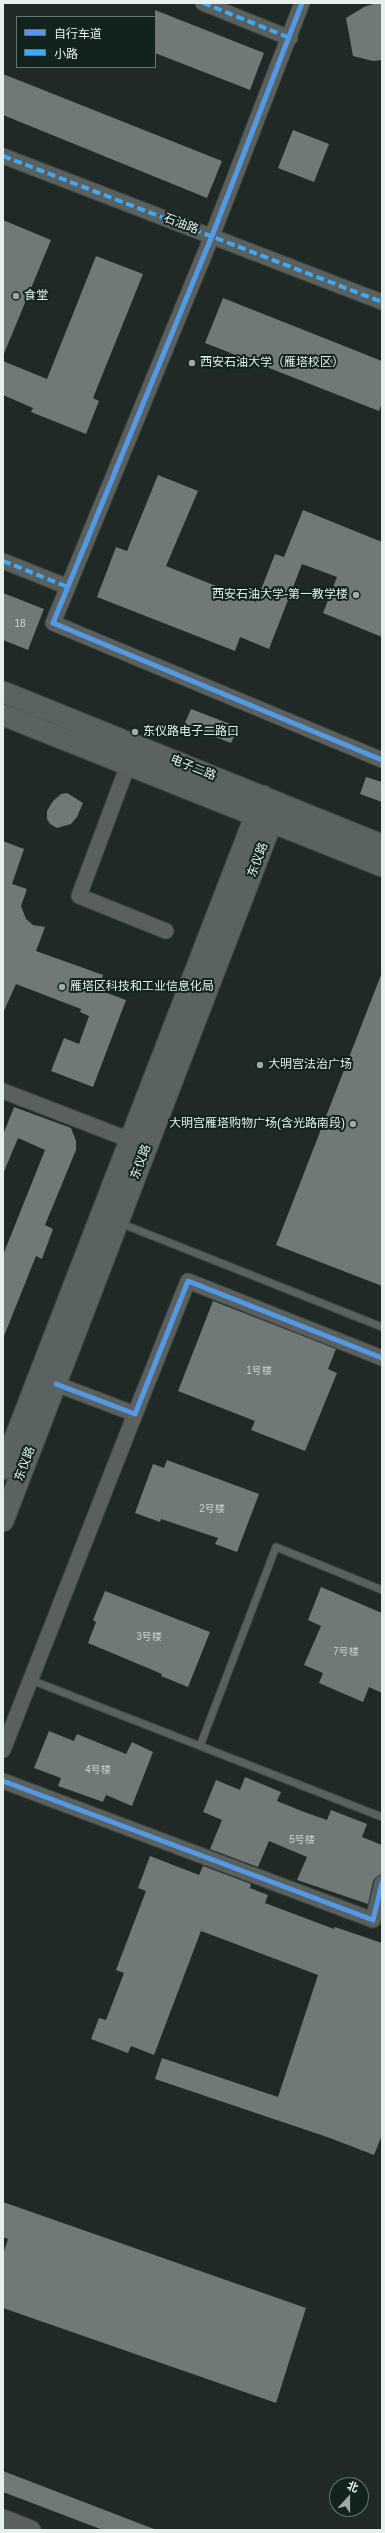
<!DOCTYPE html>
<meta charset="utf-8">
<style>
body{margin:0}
#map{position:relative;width:385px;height:2533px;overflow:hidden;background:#1f2926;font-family:Helvetica,"Noto Sans SC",sans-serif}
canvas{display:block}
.frame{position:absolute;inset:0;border:4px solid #e6f1ed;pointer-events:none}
.legend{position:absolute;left:16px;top:16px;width:140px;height:52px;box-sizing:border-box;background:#12231e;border:1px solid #677571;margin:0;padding:5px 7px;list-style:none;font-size:12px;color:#e6f1ed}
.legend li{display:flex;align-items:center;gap:8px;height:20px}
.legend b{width:20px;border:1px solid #677571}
.north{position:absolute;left:329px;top:2477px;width:40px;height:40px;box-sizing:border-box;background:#12231e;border:1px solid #677571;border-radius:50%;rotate:21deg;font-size:11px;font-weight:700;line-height:16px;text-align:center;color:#e6f1ed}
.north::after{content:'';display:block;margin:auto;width:14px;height:18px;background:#a0aba7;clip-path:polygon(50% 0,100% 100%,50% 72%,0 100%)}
</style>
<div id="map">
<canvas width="385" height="2533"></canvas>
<div class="frame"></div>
<ul class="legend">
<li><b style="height:5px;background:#5399e6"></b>自行车道</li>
<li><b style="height:5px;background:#3fa9f5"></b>小路</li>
</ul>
<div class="north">北</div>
</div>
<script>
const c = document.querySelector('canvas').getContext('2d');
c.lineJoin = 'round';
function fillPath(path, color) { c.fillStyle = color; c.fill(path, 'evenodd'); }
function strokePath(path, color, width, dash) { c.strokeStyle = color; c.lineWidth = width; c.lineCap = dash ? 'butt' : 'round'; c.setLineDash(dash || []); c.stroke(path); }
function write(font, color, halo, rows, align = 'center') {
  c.font = font + ' Helvetica,"Noto Sans SC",sans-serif'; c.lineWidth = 4; c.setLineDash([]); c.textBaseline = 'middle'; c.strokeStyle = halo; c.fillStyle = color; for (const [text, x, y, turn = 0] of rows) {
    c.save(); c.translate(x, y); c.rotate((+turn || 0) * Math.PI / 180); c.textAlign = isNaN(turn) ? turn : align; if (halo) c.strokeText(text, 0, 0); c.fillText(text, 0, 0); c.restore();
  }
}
fillPath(new Path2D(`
 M376 3H382V60L373 61 353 56 346 18 364 7Z
 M155 10 264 53 250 90 155 53Z
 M3 74 222 161 207 198 3 115Z
 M293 130 329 144 314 182 278 168Z
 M3 220 51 240 3 356Z
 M96 256 143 274 93 398 99 401 86 434 31 412 33 408 3 395V361L47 379Z
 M223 298 382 361V403L379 411 205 343Z
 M158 475 198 491 166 566 256 602 275 554 284 557 303 510 382 542V637L323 613 337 577 302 564 269 649 240 637 235 651 97 597 116 547 127 551Z
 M3 593 44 609 28 650 3 640Z
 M191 709 238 727 231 743 184 725Z
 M366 777 382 782V802L360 794Z
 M67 793 83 803 77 817 71 824 57 828 50 824 47 819V811L53 801 61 794Z
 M3 841 24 849 12 884 27 889 21 906 26 919 33 925 45 927 36 951 103 975 99 990 126 1000 93 1087 51 1071 64 1038 79 1044 89 1016 80 1012 81 1009 16 984 3 1013Z
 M381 975H382V1286L276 1245Z
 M14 1107 71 1128 76 1141V1150L45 1225 53 1229 42 1259 36 1256 4 1336 3 1255 45 1150 18 1138 3 1174V1135Z
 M213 1301 336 1349 328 1369 337 1373 305 1451 251 1430 255 1421 178 1391Z
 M167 1460 259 1494 237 1552 215 1544 218 1538 161 1519 160 1522 135 1513 153 1464 164 1468Z
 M321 1587 382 1613V1693L369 1687 363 1702 319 1683 323 1673 304 1665 321 1626 308 1620Z
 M105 1591 210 1632 188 1687 161 1676 162 1674 88 1643 96 1622 93 1620Z
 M49 1731 74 1741 77 1734 126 1754 132 1742 153 1752 132 1806 106 1795 103 1802 78 1793 58 1786 61 1778 34 1768Z
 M245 1777 281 1792 277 1801 304 1812 327 1820 331 1810 367 1824 362 1837 382 1845V1874L376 1877 373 1881 368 1904 297 1880 307 1857 269 1841 258 1867 210 1849 222 1820 203 1812 216 1780 240 1790Z
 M150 1856 199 1875 203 1866 251 1884 250 1888 268 1895 265 1903 334 1929 335 1927 382 1943V2135L374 2155 330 2138 155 2079 162 2058 278 2097 318 1975 201 1931 154 2055 131 2046 128 2053 91 2039 99 2018 106 2020 124 1973 116 1970 146 1891 138 1888Z
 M3 2202 306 2308 276 2403 3 2308V2254L8 2239 3 2237Z
 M3 2471 154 2529V2530H103L3 2492Z`), '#707976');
const service = new Path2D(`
 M120 1223 382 1327
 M31 1680 382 1817
 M200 1746 276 1547 382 1590`);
const minor = new Path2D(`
 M203 3 290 38
 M302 3 212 236 53 623 382 760
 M3 156 382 302
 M3 561 68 587
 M128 765 79 896 166 931
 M3 1091 130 1140
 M56 1384 135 1414 188 1281 382 1358
 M3 1750 135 1414
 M3 1781 373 1920 382 1883`);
const tertiary = new Path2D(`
 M3 2519 31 2530`);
const secondary = new Path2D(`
 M3 692 382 845
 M3 715 382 866
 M3 1469 263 796
 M3 1521 279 803`);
strokePath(service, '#3d4643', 9);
strokePath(minor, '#3d4643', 17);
strokePath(tertiary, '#3d4643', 21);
strokePath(secondary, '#3d4643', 23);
strokePath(service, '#59605e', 7);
strokePath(minor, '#59605e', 15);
strokePath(tertiary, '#59605e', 19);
strokePath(secondary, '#5a6360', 21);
strokePath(new Path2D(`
 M203 3 290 38
 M3 156 382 302
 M3 561 68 587`), '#3fa9f5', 4, [8, 4]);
strokePath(new Path2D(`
 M302 3 212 236 53 623 382 760
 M56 1384 135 1414 188 1281 382 1358
 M3 1781 373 1920 382 1883`), '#5399e6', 5);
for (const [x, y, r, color] of [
 [16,296,4,"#a0aba7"],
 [192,363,4,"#a0aba7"],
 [356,595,4,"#a0aba7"],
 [135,732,4,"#a0aba7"],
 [62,987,4,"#a0aba7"],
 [260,1065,4,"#a0aba7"],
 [353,1124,4,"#a0aba7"]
]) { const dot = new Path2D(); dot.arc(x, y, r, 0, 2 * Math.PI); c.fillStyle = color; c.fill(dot); strokePath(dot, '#12231e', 1.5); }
write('10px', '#c8d3cf', null, [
 ["18",20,624],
 ["1号楼",259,1371],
 ["2号楼",212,1509],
 ["3号楼",149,1637],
 ["7号楼",346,1652],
 ["4号楼",98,1770],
 ["5号楼",302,1840]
]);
write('12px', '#e6f1ed', '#12231e', [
 ["石油路",181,224,21],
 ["电子二路",193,768,22],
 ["东仪路",258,860,-69],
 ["东仪路",141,1162,-69],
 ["东仪路",25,1464,-69]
]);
write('12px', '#e6f1ed', '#12231e', [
 ["食堂",24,296],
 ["西安石油大学（雁塔校区）",200,363],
 ["西安石油大学-第一教学楼",348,595,"right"],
 ["东仪路电子二路口",143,732],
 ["雁塔区科技和工业信息化局",70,987],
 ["大明宫法治广场",268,1065],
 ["大明宫雁塔购物广场(含光路南段)",345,1124,"right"]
], 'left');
</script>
